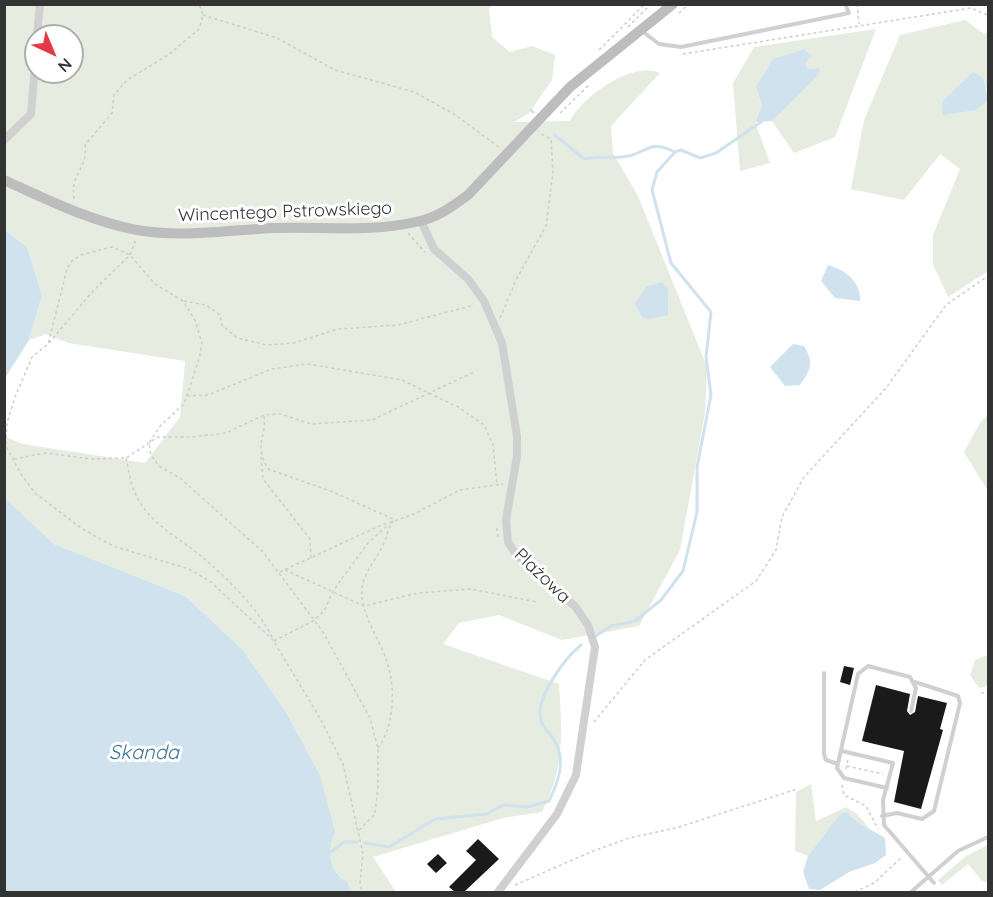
<!DOCTYPE html>
<meta charset="utf-8">
<style>
body{margin:0}
#map{position:relative;width:993px;height:897px;overflow:hidden;background:#fff;font-family:Quicksand,sans-serif}
canvas{display:block}
.frame{position:absolute;inset:0;border:6px solid #333;pointer-events:none}
.north{position:absolute;left:24px;top:24px;width:60px;height:60px;box-sizing:border-box;background:#fff;border:2px solid #adadad;border-radius:50%;rotate:136deg;font-size:16px;font-weight:700;line-height:24px;text-align:center;color:#333}
.north::after{content:'';display:block;margin:auto;width:21px;height:27px;background:#e63946;clip-path:polygon(50% 0,100% 100%,50% 72%,0 100%)}
</style>
<div id="map">
<canvas width="993" height="897"></canvas>
<div class="frame"></div>
<div class="north">N</div>
</div>
<script>
const c = document.querySelector('canvas').getContext('2d');
c.lineJoin = 'round';
function fillPath(path, color) { c.fillStyle = color; c.fill(path, 'evenodd'); }
function strokePath(path, color, width, dash) { c.strokeStyle = color; c.lineWidth = width; c.lineCap = dash ? 'butt' : 'round'; c.setLineDash(dash || []); c.stroke(path); }
function write(font, color, halo, rows, align = 'center') {
  c.font = font + ' Quicksand,sans-serif'; c.lineWidth = 6; c.setLineDash([]); c.textBaseline = 'middle'; c.strokeStyle = halo; c.fillStyle = color; for (const [text, x, y, turn = 0] of rows) {
    c.save(); c.translate(x, y); c.rotate((+turn || 0) * Math.PI / 180); c.textAlign = isNaN(turn) ? turn : align; if (halo) c.strokeText(text, 0, 0); c.fillText(text, 0, 0); c.restore();
  }
}
fillPath(new Path2D(`
 M5 5H492L489 8 492 37 510 52 532 46 555 55 552 80 529 113 514 122 570 121C583 96 632 61 660 73L611 126 613 153 638 196 707 367 705 413 680 550 639 626 562 640 499 615 459 623 443 644 559 684C562 733 565 767 542 812L503 818 373 857 396 892H351L348 882C332 874 322 850 334 835L320 775 286 712 242 649 185 596 54 544 5 498V437L23 444 145 463 180 417 185 361 68 343 46 334 29 340 42 295 27 247 5 230ZM36 36H72V72H36Z
 M965 20 984 34 988 32V97L984 79 976 110 988 100V271L948 297 933 264V235L960 169 940 154 904 200 851 189 864 120 900 35Z
 M876 29 835 137 794 153 772 121 820 68 808 70 805 64 756 87 762 106 755 122 770 163 740 171 733 83 754 47Z
 M988 415V491L964 452 981 421Z
 M988 655V686L979 688 970 675 975 660Z
 M811 784 816 821 846 807 857 814 870 829 860 827 839 815 808 856 795 851 796 792Z
 M988 845V883L982 881 968 864 942 885 938 880 966 856Z`), '#e6ecdf');
fillPath(new Path2D(`
 M805 49 811 56 805 64 808 69 820 68 818 75 772 121 755 122 762 106 756 87 773 59Z
 M973 72 984 79 988 100 976 110 943 115 942 102Z
 M5 230 27 247 42 295 29 340 5 378Z
 M828 265C845 270 861 281 860 301L835 298 821 281Z
 M662 282 668 289V315L649 319 642 317 635 304 646 287Z
 M793 344 804 346C814 362 811 370 800 385L785 386 770 367Z
 M5 498 54 544 185 596 242 649 286 712 320 775 335 832C327 850 327 871 348 882L351 892H5Z
 M846 812C859 826 869 828 885 838L886 855 875 863 849 872 820 890 809 889 803 872 808 856 839 815Z`), '#cfe2ee');
strokePath(new Path2D(`
 M531 110 533 112
 M555 135 584 159C597 156 609 158 622 157 647 155 647 138 675 152
 M594 637 611 626 635 621 661 600 683 571 697 512V467L711 395 706 357 711 312 671 263 652 190 657 172 675 152 681 150 700 158 716 153 761 122
 M365 843 389 847 435 819 487 814 503 805 527 807 549 801C558 782 567 760 554 740 550 733 543 728 541 721 534 699 565 658 581 645
 M328 854 344 842H357`), '#cfe2ee', 3);
fillPath(new Path2D(`
 M844 666 854 668 850 685 840 682Z
 M876 685 910 694 907 711 910 715 915 712 918 696 947 703 940 729 943 730 921 809 894 802 904 751 862 741Z
 M478 839 499 859 464 892H455L449 887 476 860 466 851Z
 M438 854 447 863 436 873 427 864Z`), '#1a1a1a');
strokePath(new Path2D(`
 M857 4 859 24
 M679 13 689 4
 M203 15 277 38 335 70 414 92 454 114 500 148
 M628 27 651 4
 M599 50 645 4
 M683 54 971 8 988 15
 M560 113 589 85
 M74 199C70 172 88 170 85 145L112 113 114 95 127 80 168 55 199 29 203 15 199 4
 M408 233 425 252
 M184 301 206 305 220 315 222 325 237 338 267 345 294 343 338 329 398 325 474 305
 M500 318 517 278 546 226 553 172 551 139 541 134
 M49 343 92 292 130 255 136 239
 M187 396 208 395 272 369 307 364 402 380 460 408 484 425 493 445 497 485
 M264 416C267 440 253 441 268 469L333 492 393 519
 M261 457 263 479 310 539 311 558
 M126 458C129 469 130 483 135 493 148 523 178 537 201 556 228 579 258 608 273 639
 M14 459 46 453 91 459 126 458 158 437H191L226 433 264 415 281 414 311 424 372 420 474 372
 M497 528 498 538
 M285 570 364 606 418 593 471 589 537 602
 M280 572 377 527 414 514 460 490 503 484
 M274 641 313 621 324 611 333 591 368 543 389 524
 M981 693 988 692
 M594 722 645 660 756 581 776 550 782 517 804 477 886 388 946 305 988 276
 M378 748C395 725 396 686 386 659 379 639 363 617 362 595 360 574 378 559 385 541 388 532 388 528 394 520
 M847 766 883 774
 M846 769 848 759
 M842 785 844 795 866 806 878 829
 M359 830 375 814 378 786V748L370 718 323 632 263 552 180 478 159 466 151 455 149 443 161 425 184 404 199 359 202 343 195 320 183 301 155 284 130 255 112 247 81 255 72 261 67 269 48 344 32 357 15 397 7 423 6 446 21 474 35 493 81 528 113 546 189 569 211 582 273 640 321 720 343 764 363 854 360 882 362 892
 M515 885 593 851 629 838 676 828 797 789
 M855 892 874 883 902 857`), '#cdcdcd', 1.5, [3, 3]);
strokePath(new Path2D(`
 M642 31 659 44 681 47 849 13 845 4
 M824 673V754L826 760 838 764
 M842 751 893 763 883 800 884 825 934 883
 M887 788 844 778 837 768 858 674 868 666 910 677 916 688 911 711
 M882 816 897 813 922 819 934 811 960 703 958 696 915 682
 M911 892 958 851 988 837`), '#d0d0d0', 4);
strokePath(new Path2D(`
 M37 36 40 4
 M4 140 31 114 36 52
 M421 221 434 249 468 279 484 301 502 343 517 436V456L506 520 508 542 515 553 543 581 575 606 588 625 595 647 576 775 557 814 498 892`), '#d0d0d0', 8);
strokePath(new Path2D(`
 M4 180C48 200 90 221 137 230 183 238 228 230 274 228 322 226 372 233 420 221 438 217 453 206 468 195L570 87 673 4`), '#bdbdbd', 10);
write('18px', '#333', '#fff', [
 ["Wincentego Pstrowskiego",285,212,-2],
 ["Plażowa",542,576,44]
]);
write('italic 20px', '#3f7597', '#fff', [
 ["Skanda",144,753]
]);
</script>
